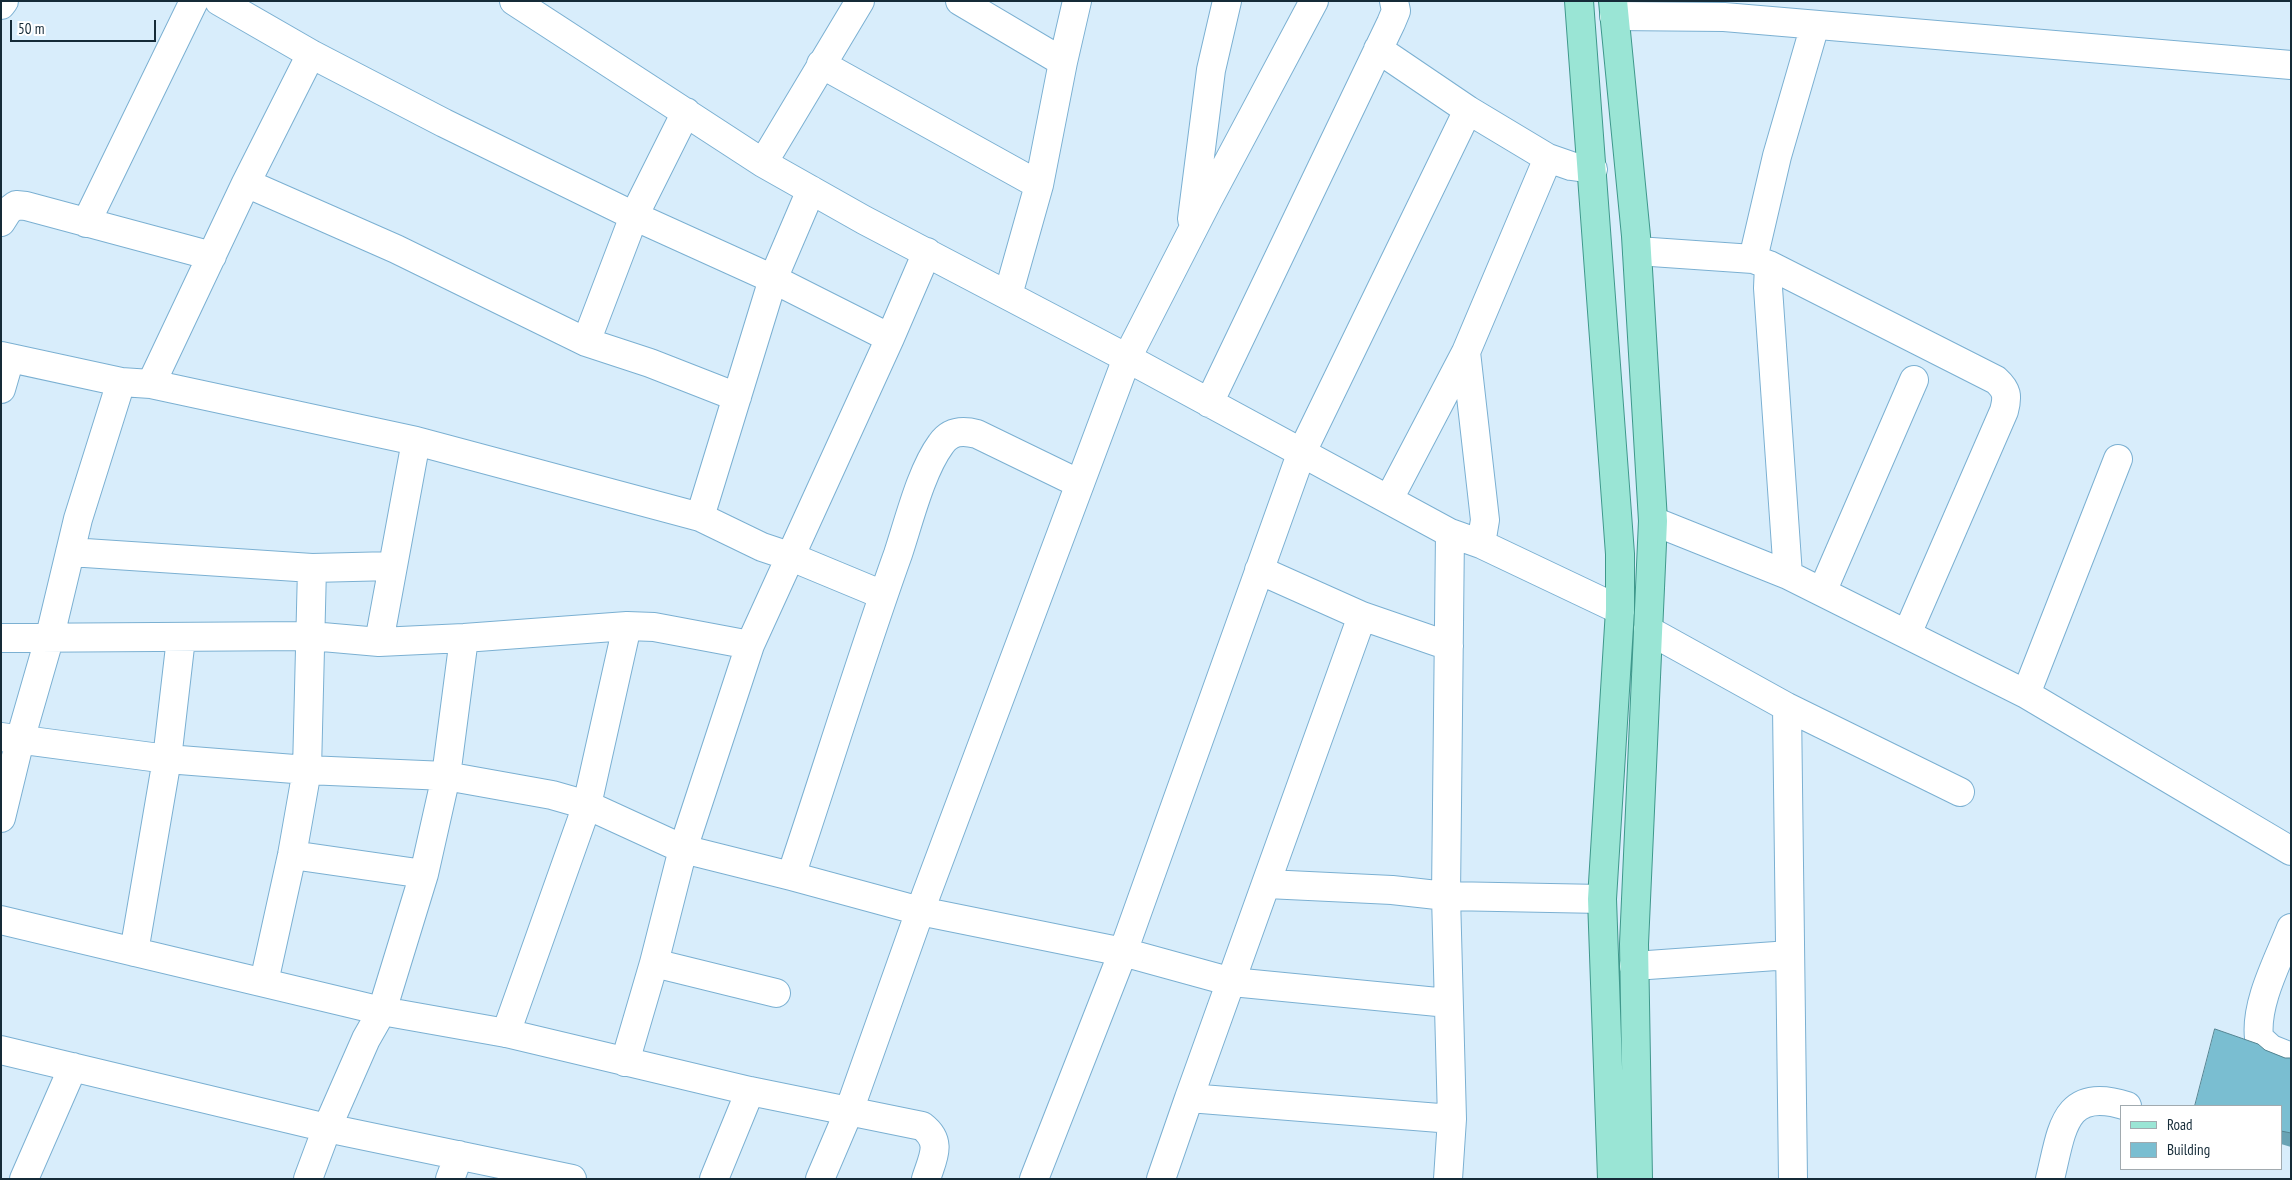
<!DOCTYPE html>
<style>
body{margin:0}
#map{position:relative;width:2292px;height:1180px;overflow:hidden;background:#d8edfb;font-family:"PT Sans Narrow",sans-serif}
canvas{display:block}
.frame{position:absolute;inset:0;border:2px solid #152b38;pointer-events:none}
.legend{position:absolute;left:2120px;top:1105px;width:162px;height:65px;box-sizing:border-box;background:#fff;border:1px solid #a1aaaf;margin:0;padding:6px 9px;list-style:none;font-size:15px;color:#152b38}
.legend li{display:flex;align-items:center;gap:10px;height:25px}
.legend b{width:25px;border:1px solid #a1aaaf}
.scale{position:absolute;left:10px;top:20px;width:146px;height:22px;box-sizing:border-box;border:2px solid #152b38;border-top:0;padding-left:6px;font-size:15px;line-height:18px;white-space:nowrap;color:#152b38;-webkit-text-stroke:4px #fff;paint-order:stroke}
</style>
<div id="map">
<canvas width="2292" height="1180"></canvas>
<div class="frame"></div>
<ul class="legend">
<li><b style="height:6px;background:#9ae5d5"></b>Road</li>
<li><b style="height:14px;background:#7abed1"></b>Building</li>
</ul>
<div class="scale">50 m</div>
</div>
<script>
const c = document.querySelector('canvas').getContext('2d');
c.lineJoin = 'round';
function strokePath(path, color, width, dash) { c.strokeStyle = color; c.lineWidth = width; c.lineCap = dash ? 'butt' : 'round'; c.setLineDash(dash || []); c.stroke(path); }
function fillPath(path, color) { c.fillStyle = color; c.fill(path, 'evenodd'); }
const minor = new Path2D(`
 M219 1 311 54 444 123 634 216 773 279 890 338
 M514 1 763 163 864 220 1127 358 1450 533 1481 544 1620 610
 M960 1 1063 62 1039 185 1008 295
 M1 5 4 1
 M1614 16 1724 17 2291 65
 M1378 49 1468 110 1548 158 1571 166 1593 169
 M1063 62 1077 1
 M821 64 1039 185
 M763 163 860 1
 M246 183 396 249 586 342 650 363 737 397
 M1192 219 1211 70 1227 1
 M1 222 8 211 16 205 26 206 212 256
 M86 223 194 1
 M1637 251 1753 259 1769 265 1996 380C2007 390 2008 396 2004 411L1907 634
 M1753 259 1777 156 1815 25
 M1769 265 1768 288 1788 575
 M586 342 634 216 686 112
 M1466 352 1485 520 1481 544
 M1 356 121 382 151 384 416 441 700 517 762 547 789 556 883 595
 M151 384 246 183 311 54
 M1 389 10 358
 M1209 403 1391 23 1396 11 1394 1
 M1389 499 1466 352 1548 158
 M700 517 773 279 811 190
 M1653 521 1788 575 2026 694 2291 851
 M70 552 312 568 393 566
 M1259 570 1362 616 1449 646
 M1822 592 1914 380
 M1648 630 1787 707 1960 792
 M1 638 311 636 379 642 464 638 627 626 654 627 750 645
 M379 642 416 441
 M2026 694 2118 459
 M1787 707 1793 1179
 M1 737 167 759 307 770 446 776 552 795 587 805 683 849 791 876 920 911 1123 952 1232 982 1448 1003
 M1 818 20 740 50 636 78 519 121 382
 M292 855 424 874
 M791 876C827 769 860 660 898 554 909 521 921 471 941 444 950 431 962 430 977 434L1080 484
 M1267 884 1392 890 1446 896 1602 899
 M1 920 382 1011 506 1033 750 1091 922 1126C943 1142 933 1157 926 1179
 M2291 928C2278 961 2255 1003 2259 1038L2271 1049 2291 1057
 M134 952 167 759 181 638
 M654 963 776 993
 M1634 966 1790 955
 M264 982 292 855 307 770 312 568
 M506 1033 587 805 627 626
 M1 1050 327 1128 572 1179
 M625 1062 654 963 683 849 750 645 890 338 927 252
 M1189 1098 1362 616
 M24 1179 73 1067
 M308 1179 327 1128 366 1039 382 1011 424 874 446 776 464 638
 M450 1179 459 1155
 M714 1179 750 1091
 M820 1179 849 1111 920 911 1127 358 1208 200 1314 1
 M1034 1179 1123 952 1301 454 1468 110
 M1161 1179 1189 1098 1452 1119
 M1448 1179 1452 1119 1446 896 1450 533
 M2050 1179C2062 1131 2063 1085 2127 1106`);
const major = new Path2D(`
 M1579 1 1620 554V610L1602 899 1612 1179
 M1613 1 1636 236 1653 521 1634 944 1638 1179`);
strokePath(minor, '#7bb0d2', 30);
strokePath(major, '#3f988c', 30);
strokePath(minor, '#fff', 28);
strokePath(major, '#9ae5d5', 28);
fillPath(new Path2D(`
 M2265 1050 2285 1058H2291V1147L2281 1144V1106Z`), '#69a3b4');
const building = new Path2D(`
 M2215 1029 2258 1044 2265 1050 2285 1058H2291V1133L2281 1131V1106H2195Z`);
fillPath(building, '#7abed1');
strokePath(building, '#558592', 1);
</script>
